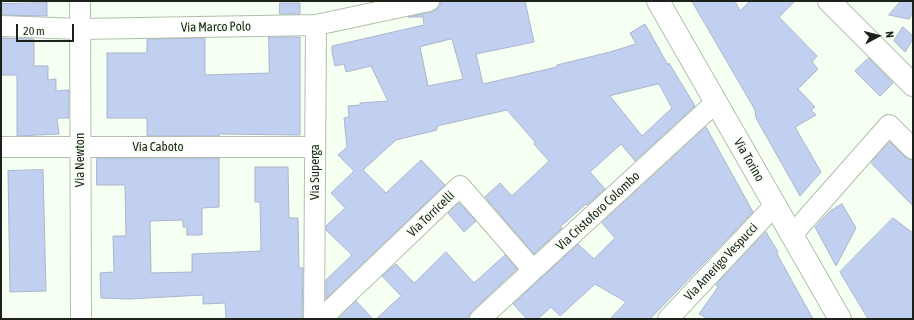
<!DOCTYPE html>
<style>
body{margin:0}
#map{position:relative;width:914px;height:320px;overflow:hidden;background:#f5fff2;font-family:"Asap Condensed",sans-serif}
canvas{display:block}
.frame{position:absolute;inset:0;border:2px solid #1c221a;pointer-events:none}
.north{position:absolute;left:858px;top:16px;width:40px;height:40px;-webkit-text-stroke:3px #f5fff2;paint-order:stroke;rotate:83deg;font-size:11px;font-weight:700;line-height:16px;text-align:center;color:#1c221a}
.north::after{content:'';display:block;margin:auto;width:14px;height:18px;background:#1c221a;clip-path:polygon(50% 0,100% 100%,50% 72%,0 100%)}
.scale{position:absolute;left:16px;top:24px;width:58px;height:18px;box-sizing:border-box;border:2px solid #1c221a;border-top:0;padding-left:5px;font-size:12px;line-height:14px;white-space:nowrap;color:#1c221a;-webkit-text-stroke:3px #f5fff2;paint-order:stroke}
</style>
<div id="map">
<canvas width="914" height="320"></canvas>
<div class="frame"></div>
<div class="north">N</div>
<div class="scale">20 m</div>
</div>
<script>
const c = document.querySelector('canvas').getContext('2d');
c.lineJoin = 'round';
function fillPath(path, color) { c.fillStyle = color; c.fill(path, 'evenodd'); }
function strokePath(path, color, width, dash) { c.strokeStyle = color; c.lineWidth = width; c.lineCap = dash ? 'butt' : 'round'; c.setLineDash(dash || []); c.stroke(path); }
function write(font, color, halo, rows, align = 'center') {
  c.font = font + ' "Asap Condensed",sans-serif'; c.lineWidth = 4; c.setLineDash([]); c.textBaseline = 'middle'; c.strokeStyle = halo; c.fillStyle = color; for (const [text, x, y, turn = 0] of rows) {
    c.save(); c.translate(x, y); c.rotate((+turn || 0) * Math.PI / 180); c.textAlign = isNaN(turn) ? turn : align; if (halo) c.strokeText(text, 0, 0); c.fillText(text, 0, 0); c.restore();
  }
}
const building = new Path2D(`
 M440 1H525L534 42 476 54 483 84 557 67V65L610 52 636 44 630 33 645 24 668 65 669 63 695 106 635 161 621 144 590 172 605 189 587 205 586 204 560 227 562 228 534 254 485 197 500 183 512 196 549 161 534 144 535 142 507 110 437 126V130L396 140 363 170 386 193 421 160 445 185 326 299V280L352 255 326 230V226L345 208 331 193 354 171 338 155 347 147 344 118 349 117 348 106 360 105V103L388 101 371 66 346 72 344 64 335 66 332 52V46L424 25 423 17H408L432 12 437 9 440 5ZM452 39 463 79 428 86 420 47ZM659 84 672 108 642 136 610 96Z
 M692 1H735L740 11 750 1H795L779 17 817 56 812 62 818 69 798 89 815 107 811 110 816 115 795 127 821 172 800 196 756 118 755 110Z
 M901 1H913V13L909 19 889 15Z
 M47 3V16L1 15V4Z
 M280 3H300V14H280Z
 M903 27 913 36V39L905 52 894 41Z
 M269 37H300V135L219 134V136H147V118H107V53H147V39L205 38V75L269 73Z
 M1 38 34 39V66H48V80L56 79V91L69 90V118H57L59 134 17 136V75H1Z
 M869 58 893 83 880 96 855 71Z
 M706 127 753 212 650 319H610L626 302 595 284 560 316 551 307 538 319H527L513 304 578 244 594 259 615 238 602 223Z
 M890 142 905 157 913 160V206L871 163Z
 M97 158H219V207L202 208V235H187V227H183V220L150 221 151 273 192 272V254L261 251 260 202H255V167H288L289 218H298L299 268H303L302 319H226L225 303 203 304V295L129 299 101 298 100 273 114 272 113 236H126L125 185H97Z
 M43 170 46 291 10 292 8 171Z
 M459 203 476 221 464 232 448 213Z
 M842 204 856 228 836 266 815 227 829 212Z
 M893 218 913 233V319H868L840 272Z
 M766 232 778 252 777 254 813 319H709L699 314 718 287 716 285Z
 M446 252 474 283 505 255 517 269 472 311 467 319H376L401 296 382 276 396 264 414 283Z
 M356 301 373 319H338Z`);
fillPath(building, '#c1d0f1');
strokePath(building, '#abb5cb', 1);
const street = new Path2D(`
 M80 1 81 319
 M1 26 80 29 316 25 429 1
 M1 147H315
 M792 235 889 125 913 149
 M314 319 316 25
 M321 319 460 186 533 270
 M480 319 715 103
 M668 319 775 205`);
const secondary = new Path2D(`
 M658 1 840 319
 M829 1 913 85`);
strokePath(street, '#b1c0ac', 22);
strokePath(secondary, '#b1c0ac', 24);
strokePath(street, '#fff', 20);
strokePath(secondary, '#fff', 22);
write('13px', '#1c221a', '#f5fff2', [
 ["Via Marco Polo",216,27,-1],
 ["Via Caboto",158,147],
 ["Via Newton",80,160,-90],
 ["Via Torino",749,160,60],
 ["Via Superga",315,172,-90],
 ["Via Cristoforo Colombo",598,211,-43],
 ["Via Torricelli",431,214,-44],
 ["Via Amerigo Vespucci",721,262,-47]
]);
</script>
